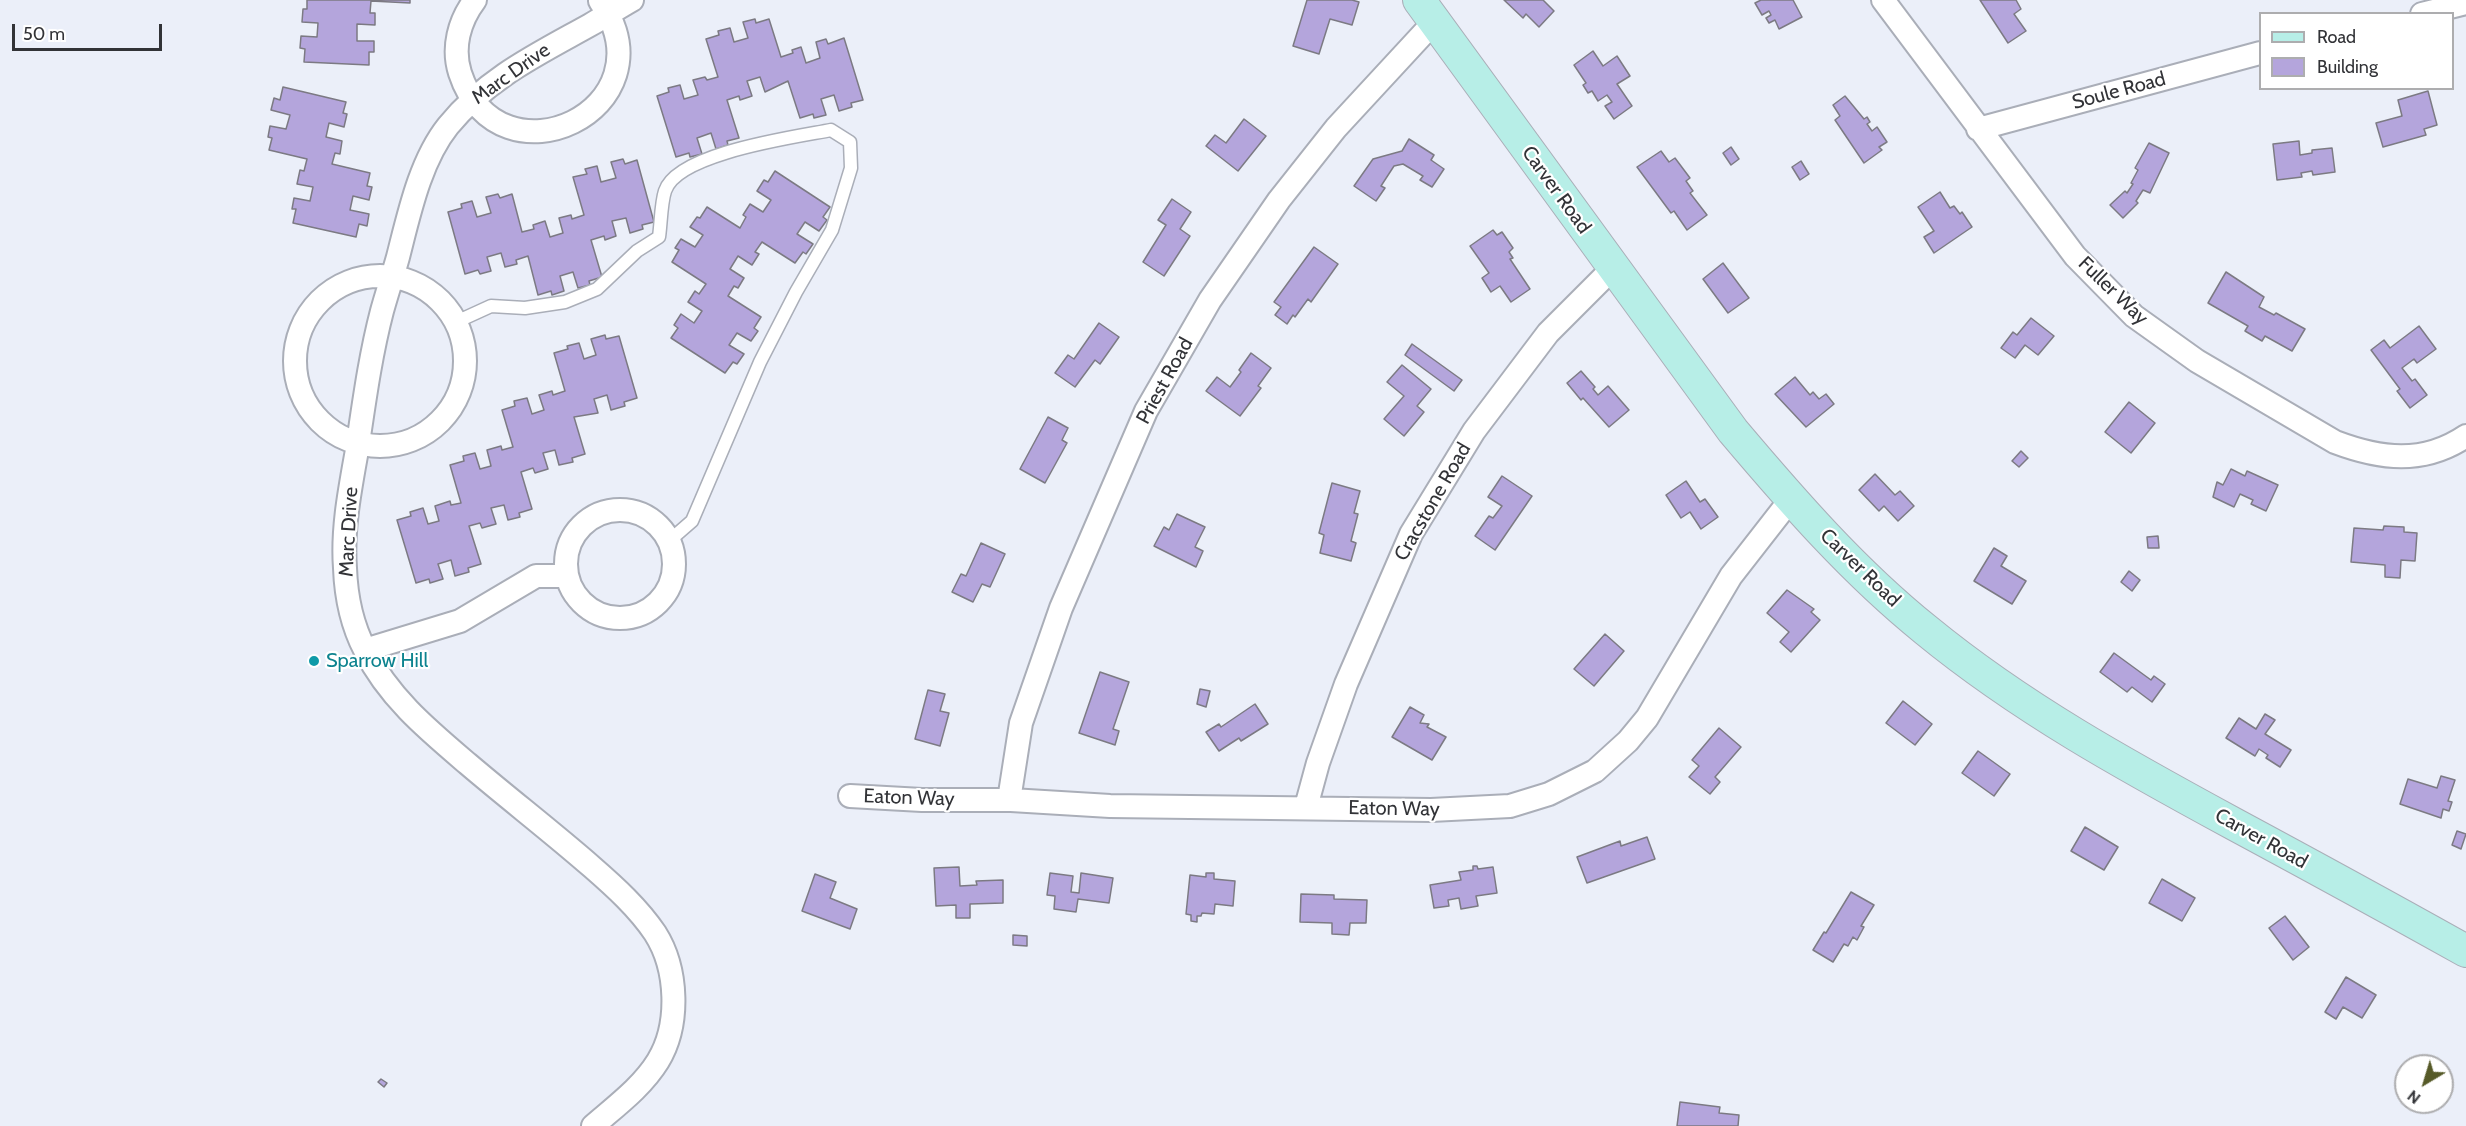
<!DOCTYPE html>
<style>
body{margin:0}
#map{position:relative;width:2466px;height:1126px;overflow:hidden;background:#ebeff9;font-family:Cabin,sans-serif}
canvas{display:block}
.legend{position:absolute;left:2259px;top:12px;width:195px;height:78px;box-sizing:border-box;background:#fff;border:2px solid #adadaf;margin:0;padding:8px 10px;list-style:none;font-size:18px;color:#323337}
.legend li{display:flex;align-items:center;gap:12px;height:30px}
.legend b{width:30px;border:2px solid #adadaf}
.north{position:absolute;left:2394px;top:1054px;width:60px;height:60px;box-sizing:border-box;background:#fff;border:2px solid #adadaf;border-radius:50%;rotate:218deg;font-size:16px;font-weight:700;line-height:24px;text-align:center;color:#323337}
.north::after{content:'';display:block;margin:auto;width:21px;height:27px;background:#565a28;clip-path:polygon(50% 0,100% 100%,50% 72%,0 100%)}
.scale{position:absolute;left:12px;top:24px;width:150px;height:27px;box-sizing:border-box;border:3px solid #323337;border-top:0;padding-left:8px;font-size:18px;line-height:21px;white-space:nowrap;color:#323337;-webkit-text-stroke:4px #fff;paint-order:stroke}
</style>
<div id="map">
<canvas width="2466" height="1126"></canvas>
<ul class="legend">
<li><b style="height:8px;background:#b7eee7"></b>Road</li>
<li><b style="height:16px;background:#b4a5dc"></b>Building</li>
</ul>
<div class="north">N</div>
<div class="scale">50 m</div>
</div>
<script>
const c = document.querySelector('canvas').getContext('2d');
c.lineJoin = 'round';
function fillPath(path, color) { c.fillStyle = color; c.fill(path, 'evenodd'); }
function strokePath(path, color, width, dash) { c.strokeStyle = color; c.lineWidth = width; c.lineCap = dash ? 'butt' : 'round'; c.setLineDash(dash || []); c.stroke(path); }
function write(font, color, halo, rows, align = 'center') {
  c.font = font + ' Cabin,sans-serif'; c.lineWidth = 4.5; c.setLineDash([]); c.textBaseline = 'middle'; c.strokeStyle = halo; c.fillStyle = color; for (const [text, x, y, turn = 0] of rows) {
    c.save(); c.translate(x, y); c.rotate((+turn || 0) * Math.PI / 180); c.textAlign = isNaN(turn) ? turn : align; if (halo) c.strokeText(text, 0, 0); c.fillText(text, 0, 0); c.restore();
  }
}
const building = new Path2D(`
 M307 0H410V3L371 1 370 13H375V25L357 24V41H374V52H369V65L304 62 305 49 300 48 301 36 317 37 318 23 302 22 303 9H307Z
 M1307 0H1352L1359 2 1352 25 1330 19 1319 54 1293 46Z
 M1504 0H1543L1554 11 1539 27 1526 14 1523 18Z
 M1761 0H1793L1802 17 1779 29 1775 20 1769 23 1766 18 1771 15 1769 11 1762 15 1755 3Z
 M1980 0H2016L2021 9 2014 14 2026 31 2008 43Z
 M755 19 756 23 769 19 781 57 793 53 792 50 801 47 806 63 820 58 816 42 826 39 828 44 844 38 863 100 851 103 852 107 839 111 834 95 821 99 826 115 814 118 813 114 800 118 788 81 765 92 760 77 747 81 752 96 740 100 739 96 727 100 739 138 727 141 728 145 716 149 711 133 697 138 702 154 690 157 689 153 676 157 657 96 669 92 668 88 680 85 684 99 698 95 693 80 705 77 707 80 718 77 706 39 719 35 718 31 730 28 734 42 748 38 743 22Z
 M1593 51 1603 66 1617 56 1630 76 1617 84 1632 106 1614 119 1605 106 1612 102 1607 95 1598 101 1592 91 1588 93 1583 85 1586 83 1574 65Z
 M283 87 346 102 343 113 347 114 344 127 329 123 326 137 342 141 340 154 335 153 332 164 370 173 367 186 372 187 369 200 353 196 350 210 369 214 367 226 359 224 356 237 293 223 296 209H292L294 198 310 201 313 187 297 184 300 170 304 171 307 159 269 150 272 138 268 137 270 126 286 129 290 115 271 110 274 98 280 100Z
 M2428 91 2437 125 2424 129 2426 135 2383 147 2376 123 2402 116 2398 100Z
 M1845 96 1864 119 1867 117 1870 122 1867 124 1872 131 1877 127 1887 142 1879 147 1882 150 1864 163 1835 120 1840 116 1833 105Z
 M1244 119 1266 136 1238 171 1206 146 1215 135 1226 143Z
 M1409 139 1434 155 1431 160 1444 169 1432 187 1420 180 1423 176 1403 164 1394 166 1381 186 1385 188 1376 201 1354 186 1373 159 1402 151Z
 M2299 141 2300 155 2312 153V150L2332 148 2335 172 2313 175 2312 171 2301 173 2302 177 2277 180 2273 144Z
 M2149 143 2169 153 2150 193 2143 190 2136 201 2138 203 2123 218 2110 205 2125 191 2127 193 2133 184 2131 183 2138 170 2135 168Z
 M1731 147 1739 159 1731 165 1723 153Z
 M1661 151 1669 162 1675 158 1690 178 1686 181 1693 191 1690 193 1707 215 1687 230 1674 211 1671 213 1637 167Z
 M623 159 625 164 637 160 654 222 642 225 643 229 630 233 626 218 612 221 616 236 605 240 604 236 591 240 602 277 589 281 590 285 578 288 573 272 560 276 564 291 552 295 551 291 538 295 528 256 516 260 517 264 505 267 501 253 487 257 491 271 480 274 478 270 465 274 448 212 462 208 461 204 472 201 477 217 491 213 486 197 498 194 500 198 512 194 522 232 534 229 533 225 545 221 550 237 563 233 559 218 571 215 572 219 584 215 573 177 587 174 585 169 597 166 601 182 616 178 611 162Z
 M1801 161 1809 174 1800 180 1792 167Z
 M775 171 830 207 823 217 827 220 819 231 805 222 797 234 813 244 806 254 803 252 795 263 762 242 755 252 759 254 752 265 738 256 730 269 744 278 738 288 734 286 728 296 761 317 754 328 758 331 751 341 737 333 729 345 744 354 737 364 733 362 725 373 671 338 678 328 674 325 681 314 694 323 702 311 688 302 695 291 699 294 706 284 672 262 679 250 675 248 681 239 695 247 703 235 690 227 697 217 700 218 707 207 740 228 746 217 743 215 750 204 763 212 771 200 757 191 764 180 768 182Z
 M1940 192 1950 208 1954 206 1960 214 1962 212 1972 227 1934 253 1924 237 1934 231 1918 207Z
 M1172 199 1191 212 1180 229 1190 236 1164 276 1143 262 1166 225 1158 220Z
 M1493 230 1497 235 1502 232 1513 248 1509 252 1513 258 1510 259 1530 289 1511 302 1500 286 1491 292 1482 278 1489 273 1470 246Z
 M1314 247 1338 264 1311 302 1308 299 1295 317 1293 315 1287 324 1275 315 1281 307 1274 302Z
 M1723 263 1749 298 1728 313 1703 279Z
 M2226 272 2264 297 2259 307 2274 315 2276 313 2305 329 2292 351 2265 336 2262 341 2245 331 2248 326 2208 303Z
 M2031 318 2054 336 2038 355 2025 345 2015 358 2001 348 2013 332 2017 335Z
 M1099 323 1119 337 1100 364 1095 360 1075 387 1055 373 1068 355 1074 359Z
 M2419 326 2436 349 2417 363 2414 359 2402 368 2412 381 2415 379 2427 395 2410 408 2397 391 2400 389 2371 350 2384 340 2390 348Z
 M605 335 606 339 619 336 637 398 624 402 625 406 611 410 607 395 594 399 598 413 574 417 585 454 572 458 573 462 559 465 555 450 543 453 548 469 535 473 533 468 521 472 532 509 519 513 520 517 508 520 504 505 491 508 496 524 482 528 480 523 469 526 481 564 468 568 469 572 455 576 451 560 438 564 443 579 430 583 429 579 416 583 397 520 411 516 410 512 423 508 428 524 439 521 435 506 450 501 451 505 461 503 450 465 464 461 463 456 475 453 480 469 491 466 487 450 501 446 502 450 513 447 502 410 515 406 514 401 527 398 532 414 544 410 539 395 552 391 553 395 565 391 554 353 568 349 567 346 579 343 584 359 596 355 591 339Z
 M1412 344 1462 380 1454 391 1405 355Z
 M1251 353 1271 368 1258 386 1261 388 1240 416 1206 391 1217 377 1230 387 1241 372 1239 370Z
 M1402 365 1431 389 1417 406 1424 412 1404 436 1384 419 1404 396 1387 382Z
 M1581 371 1595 387 1593 389 1598 395 1608 386 1629 410 1609 427 1583 398 1581 400 1567 383Z
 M1795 377 1810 395 1813 392 1819 399 1826 394 1834 404 1806 427 1775 394Z
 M2129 402 2155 423 2131 453 2105 432Z
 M1048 417 1068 428 1062 440 1067 443 1045 483 1020 469Z
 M2021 451 2028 458 2019 467 2012 461Z
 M2231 469 2245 476 2247 471 2278 485 2266 511 2251 504 2253 500 2240 494 2234 507 2213 497 2217 482 2223 485Z
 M1875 474 1895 495 1900 491 1914 506 1898 521 1884 506 1879 511 1859 490Z
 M1502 476 1532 496 1495 550 1475 536 1489 516 1493 518 1502 506 1488 497Z
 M1686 481 1700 502 1705 499 1718 517 1701 529 1690 512 1681 518 1666 495Z
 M1332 483 1360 491 1354 513 1358 514 1351 541 1356 543 1351 561 1320 553 1324 535 1319 533Z
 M1177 514 1205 527 1195 547 1203 551 1196 567 1154 546 1164 527 1169 530Z
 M2384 526 2404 527V532L2417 533 2415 561 2401 560 2400 578 2385 577V565L2351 562 2354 528 2383 530Z
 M2158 536 2159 548H2148L2147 537Z
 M981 543 1005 554 990 587 982 584 973 602 952 592 961 574 966 576Z
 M1994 548 2007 556 2001 566 2026 581 2012 604 1974 581Z
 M2129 571 2140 580 2132 591 2121 582Z
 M1787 590 1814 609 1811 612 1820 620 1791 652 1780 642 1789 632 1767 613Z
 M1605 634 1624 651 1594 686 1574 669Z
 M2114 653 2151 680 2154 676 2165 684 2152 702 2132 687 2127 692 2100 672Z
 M1100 672 1129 682 1113 729 1119 731 1115 745 1079 733Z
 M1200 689 1210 691 1206 707 1197 704Z
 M928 690 945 694 940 711 949 713 940 746 915 739Z
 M1903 701 1932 724 1915 745 1886 723Z
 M1255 704 1268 724 1241 741 1239 738 1219 751 1206 732 1219 724 1221 727Z
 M1410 707 1424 715 1420 723 1429 724 1427 727 1446 737 1432 760 1392 737Z
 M2265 714 2275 720 2265 734 2291 750 2280 767 2266 758 2268 755 2259 749 2255 756 2226 738 2239 718 2256 729Z
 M1719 728 1741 747 1715 777 1720 782 1710 794 1689 777 1699 766 1692 760Z
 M1978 751 2010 774 1994 796 1962 773Z
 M2441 776 2455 780 2448 801 2452 802 2449 811 2443 809 2441 818 2400 804 2408 779 2437 788Z
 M2085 827 2118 847 2104 870 2071 851Z
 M2457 831 2466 834 2461 849 2452 845Z
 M1647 837 1655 859 1587 883 1577 857 1620 841 1621 846Z
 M1473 866H1477L1478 869 1493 867 1497 893 1476 896 1478 906 1461 909 1459 898 1448 900 1449 906 1434 908 1430 885 1461 880 1459 872 1473 870Z
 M959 867 960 886 977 885 976 881 1003 880V903L970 904V918H956V905L936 906 934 868Z
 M1050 873 1073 876 1071 892 1079 893 1081 873 1113 878 1109 903 1078 899 1076 912 1054 909 1055 896 1047 895Z
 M1206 873H1214V879L1235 881 1233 906 1215 904 1214 914 1202 913 1201 916H1197V922L1191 921V915L1186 914 1190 875 1206 877Z
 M815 874 836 882 830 898 857 909 850 929 802 911Z
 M2162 879 2195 898 2182 921 2149 903Z
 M1851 892 1874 905 1861 926 1864 927 1857 940 1853 937 1848 946 1844 944 1833 962 1813 950 1824 932 1826 933Z
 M1301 894 1334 895V899L1367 900 1366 923H1350L1349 935 1332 934V923L1300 922Z
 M2285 916 2309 947 2293 960 2269 928Z
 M1013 935 1027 936V946L1013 945Z
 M2346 977 2376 995 2362 1018 2343 1007 2336 1019 2325 1012Z
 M381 1079 387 1083 384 1087 378 1082Z
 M1680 1102 1720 1107 1719 1113 1739 1115 1738 1126H1677Z`);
fillPath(building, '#b4a5dc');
strokePath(building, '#7c7a83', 1.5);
const lane = new Path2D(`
 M456 322 491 306 525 308 565 302 597 289 637 251 659 237C661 223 661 203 665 191 677 153 795 137 831 130L850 142 851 168 832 230 796 292 760 362 692 521 669 541`);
const street = new Path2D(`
 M475 0C459 21 452 48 460 73 499 192 675 109 600 1
 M1883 0 2075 256 2134 316 2197 361 2335 442C2380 459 2423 465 2466 436
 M2422 14 2466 3
 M1978 129 2260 53
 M295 361a85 85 0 1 1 170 0a85 85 0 1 1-170 0Z
 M566 564a54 54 0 1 1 108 0a54 54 0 1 1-108 0Z
 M365 650 460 621 536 576H567
 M850 796 922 800H1011L1110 806 1431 810 1510 806 1549 794 1595 771 1628 741 1647 718 1731 576 1791 499
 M1009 800 1021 723 1061 608 1146 411 1210 300 1279 200 1336 128 1434 22
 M1306 807 1318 763 1346 684 1411 534 1474 431 1548 333 1613 268
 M593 1126C616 1106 642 1087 658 1061 680 1025 678 969 655 933 638 908 615 887 592 867 552 832 509 799 468 764 428 730 388 697 365 650 352 625 346 596 345 568 342 529 350 489 357 450 364 403 370 357 382 311 387 293 393 275 398 257 409 214 420 161 448 126 487 78 538 54 590 25 604 17 618 8 632 0`);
const secondary = new Path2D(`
 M1419 0 1733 431C1793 502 1854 572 1926 630 2021 708 2127 766 2234 824 2312 866 2389 908 2466 951`);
strokePath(lane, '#aaaeb8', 15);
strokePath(street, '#aaaeb8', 26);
strokePath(secondary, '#aaaeb8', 34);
strokePath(lane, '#fff', 12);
strokePath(street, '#fff', 22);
strokePath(secondary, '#b7eee7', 32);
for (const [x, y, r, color] of [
 [314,661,6,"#0f9aa8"]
]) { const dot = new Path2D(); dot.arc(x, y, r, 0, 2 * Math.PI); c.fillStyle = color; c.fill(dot); strokePath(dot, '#fff', 2); }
write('20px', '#323337', '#fff', [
 ["Marc Drive",511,74,-35],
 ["Soule Road",2119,91,-15],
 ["Carver Road",1556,190,54],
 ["Fuller Way",2113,291,44],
 ["Priest Road",1165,381,-61],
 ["Cracstone Road",1433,502,-60],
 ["Marc Drive",349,532,-87],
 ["Carver Road",1860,568,44],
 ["Eaton Way",909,798,2],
 ["Eaton Way",1394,809,1],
 ["Carver Road",2261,839,29]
]);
write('20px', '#0d838f', '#fff', [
 ["Sparrow Hill",326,661]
], 'left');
</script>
